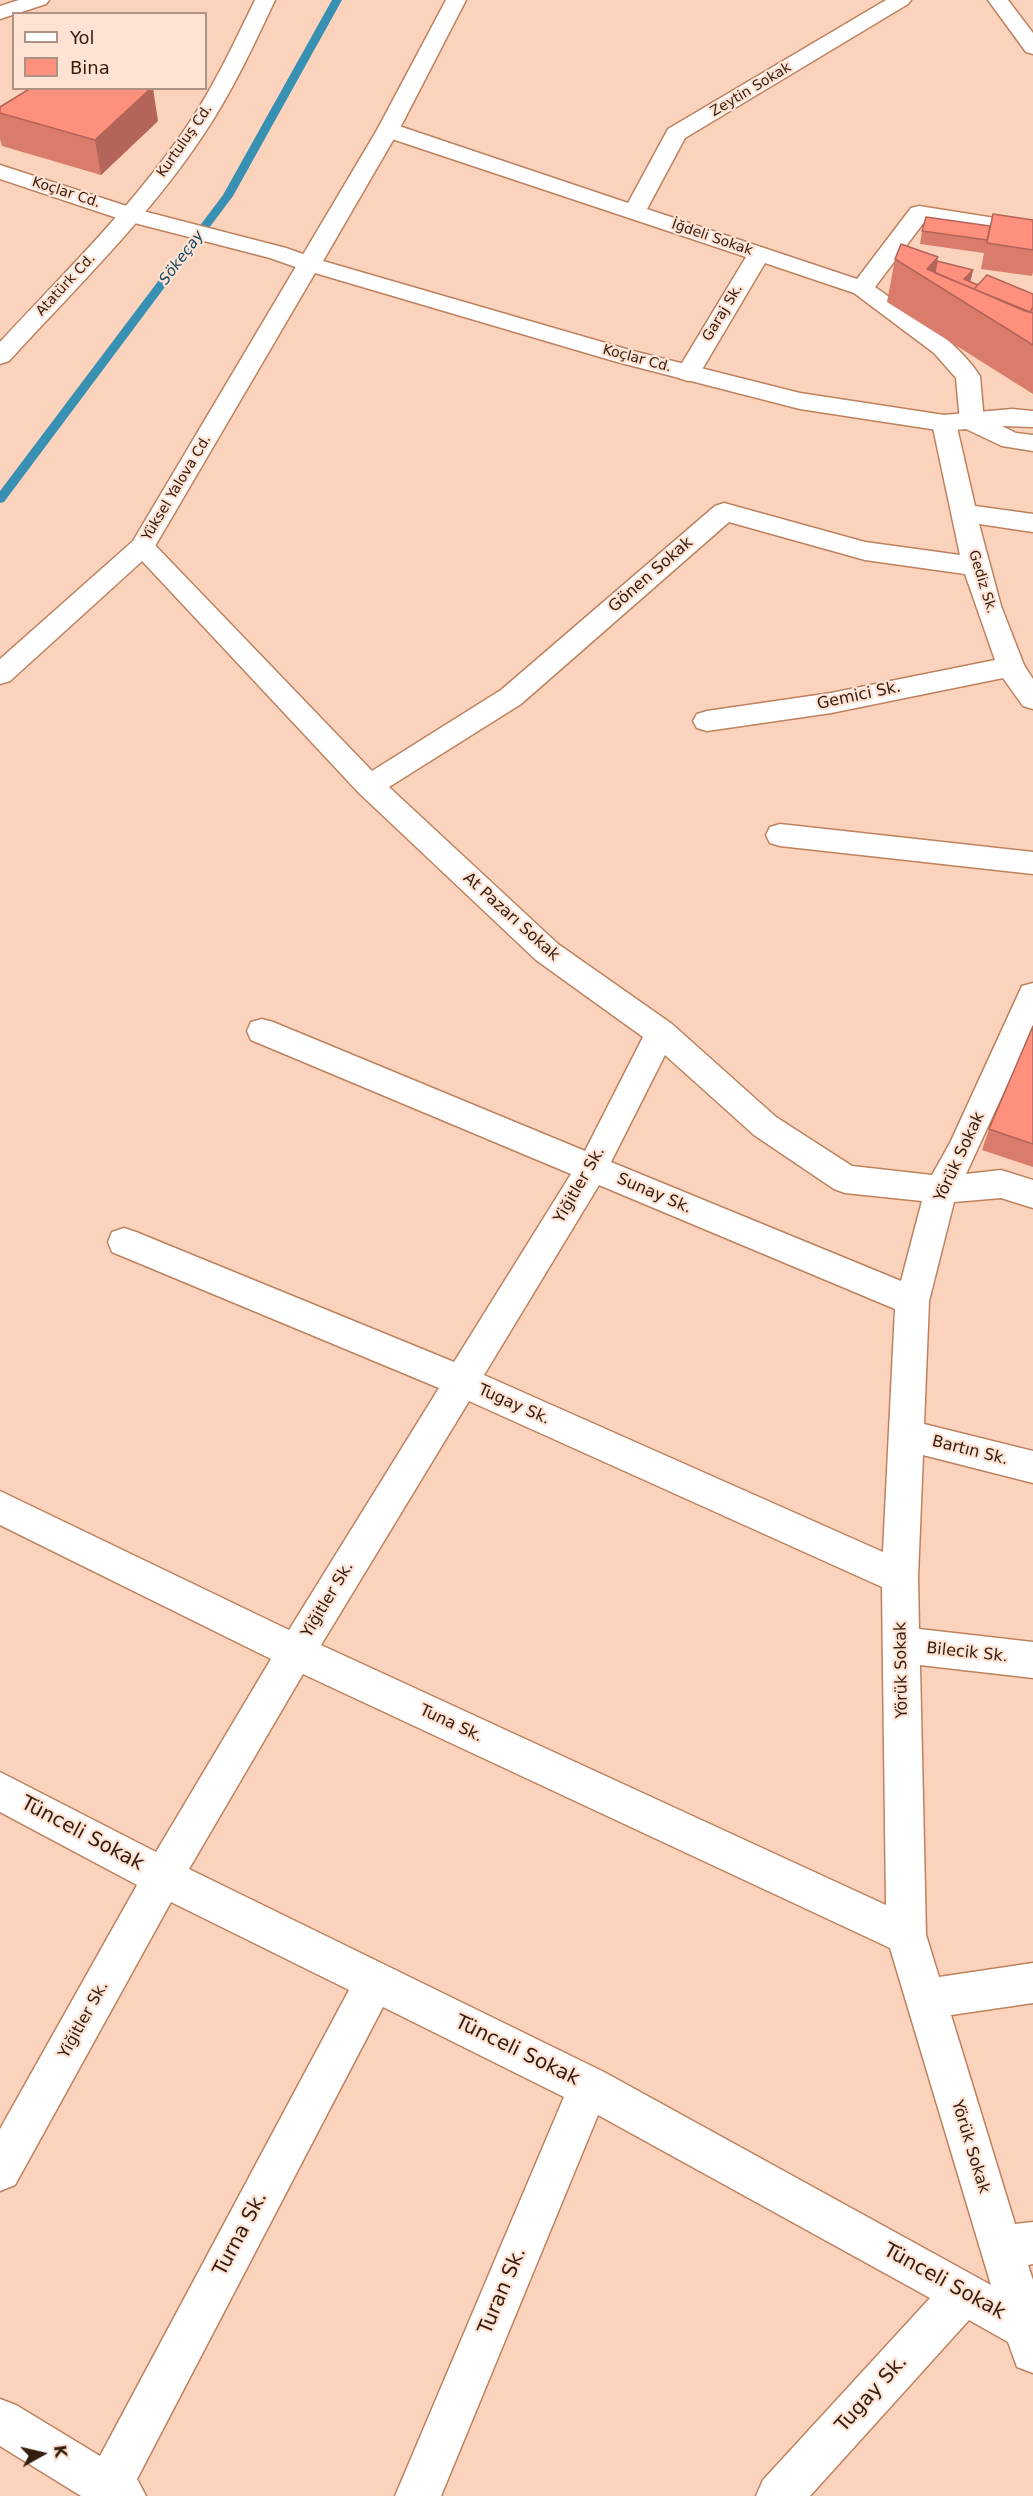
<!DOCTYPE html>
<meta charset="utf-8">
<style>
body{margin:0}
#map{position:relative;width:1033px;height:2496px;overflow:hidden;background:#fbd3bd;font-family:"DejaVu Sans",sans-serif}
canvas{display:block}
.legend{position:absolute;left:12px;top:12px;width:195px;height:78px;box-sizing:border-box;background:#fee3d4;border:2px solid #ae9385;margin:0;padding:8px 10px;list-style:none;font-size:18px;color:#351c0e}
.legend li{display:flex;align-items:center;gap:12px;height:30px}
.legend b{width:30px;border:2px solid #ae9385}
.north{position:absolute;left:12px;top:2424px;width:60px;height:60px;-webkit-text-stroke:4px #fee3d4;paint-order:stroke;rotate:82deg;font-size:16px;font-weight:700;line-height:24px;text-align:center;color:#351c0e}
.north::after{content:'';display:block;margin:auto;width:21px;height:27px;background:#351c0e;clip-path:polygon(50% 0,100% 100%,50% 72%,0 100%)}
</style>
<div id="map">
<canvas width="1033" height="2496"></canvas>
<ul class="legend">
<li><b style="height:8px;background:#fff"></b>Yol</li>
<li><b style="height:16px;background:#fe907d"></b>Bina</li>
</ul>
<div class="north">K</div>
</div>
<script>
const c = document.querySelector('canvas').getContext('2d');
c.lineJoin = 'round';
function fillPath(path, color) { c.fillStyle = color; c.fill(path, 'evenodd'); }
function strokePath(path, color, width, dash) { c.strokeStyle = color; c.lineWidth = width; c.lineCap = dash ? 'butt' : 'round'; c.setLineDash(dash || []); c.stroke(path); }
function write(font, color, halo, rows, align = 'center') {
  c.font = font + ' "DejaVu Sans",sans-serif'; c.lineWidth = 4.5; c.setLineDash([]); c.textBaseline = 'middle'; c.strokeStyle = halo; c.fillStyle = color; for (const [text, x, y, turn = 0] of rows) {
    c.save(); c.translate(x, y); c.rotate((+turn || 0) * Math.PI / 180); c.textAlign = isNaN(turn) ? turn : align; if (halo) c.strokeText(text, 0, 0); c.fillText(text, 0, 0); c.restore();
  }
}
fillPath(new Path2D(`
 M332 0H342L233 196 4 502 0 503V491L223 195Z`), '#3890b2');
const minor = new Path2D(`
 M886 0H911L908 4 685 138 647 209 857 279 911 208 919 206 1033 224V238L925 221 875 287C911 313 955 338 980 376L984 422 981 428 972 430 963 428 960 422 956 378 934 353 854 293 765 263 697 378 688 381 679 378 676 373 746 257 380 135 377 130 380 125H396L628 203 668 129Z
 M944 415 953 417 956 423 975 506 1033 514V532L979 524 1001 606 1024 665 1033 679V709L1023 706 1003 678 831 713 707 731 697 728 693 721 697 714 707 711 831 693 995 660 965 574 865 560 729 522 521 704 389 787 558 944 672 1024 776 1117 852 1166 932 1175 950 1143 1022 986 1033 983V1029L966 1174 1001 1170 1033 1180V1208L1001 1198 954 1202 929 1301 924 1424 1033 1451V1483L923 1455 918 1577 919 1629 1033 1642V1678L920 1665 926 1935 939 1977 1033 1963V2003L951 2015 1015 2224 1033 2222V2264L1028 2265 1033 2280V2373L1017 2367 1008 2342 969 2320 810 2496H756L763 2480 930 2298 598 2115 441 2496H395L564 2097 383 2007 137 2479 146 2496H81L0 2446V2399L16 2405 100 2456 349 1990 171 1902 15 2185 0 2191V2129L137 1885 0 1812V1772L156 1852 271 1659 0 1525V1491L289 1630 439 1388 112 1252 108 1242 112 1232 124 1228 136 1232 454 1362 571 1174 251 1040 247 1031 251 1022 262 1019 273 1022 585 1151 643 1037 536 960 359 793 129 547 133 541 142 538 151 541 372 771 501 690 715 506 724 503 865 542 960 555 932 423 935 417ZM665 1055 754 1135 834 1189 845 1193 922 1201 901 1281 611 1162ZM599 1185 895 1309 883 1552 484 1375ZM469 1401 882 1587 886 1905 321 1645ZM303 1674 890 1948 991 2285 604 2072 189 1869Z
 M780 824 1033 852V874L780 846 770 843 766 835 770 827Z`);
const tertiary = new Path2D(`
 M19 0H49L46 4 0 19V6Z
 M0 165 139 210 286 248 317 259 321 264 317 269H301L270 258 123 220 0 179Z`);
const secondary = new Path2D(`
 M255 0H275C253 47 231 94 202 137 147 219 75 289 9 361L0 364V342C63 274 130 209 183 132 212 91 233 45 255 0Z
 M446 0H466L399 130 323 261 633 351 800 393 944 415 1012 409 1033 411V427L1002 426 1016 433 1033 435V451L1002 446 966 429 944 431 800 409 617 362 315 273 151 553 10 681 0 684V659L133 541 377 130Z
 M988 0H1008L1033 33V54L1026 52Z`);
strokePath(minor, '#be815e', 3);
strokePath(tertiary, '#be815e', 3);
strokePath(secondary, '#be815e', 3);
fillPath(minor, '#fff');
fillPath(tertiary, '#fff');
fillPath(secondary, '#fff');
fillPath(new Path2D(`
 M0 107 158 121 101 175 2 146 0 139Z
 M1033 220V272L1032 276 981 269 984 253 920 244 922 231 990 226Z
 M895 259 973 270 970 282 1033 307V394L887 302Z
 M1033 1026V1167L982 1150 989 1129Z`), '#da7c6c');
fillPath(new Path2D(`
 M151 88H153L158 121 101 175 95 140Z
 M938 257 933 283 927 269Z
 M973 270 970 283 964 279Z`), '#b26558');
const building = new Path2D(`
 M31 88H151L95 140 0 113V107Z
 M993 214 1033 220V250L987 243Z
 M926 217 990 226 987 240 922 231Z
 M901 244 938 257 927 269 1025 311 1033 313V345L895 259Z
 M937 261 973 270 964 279 978 285 974 289 935 273Z
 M987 275 1033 294V307L1030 312 974 289Z
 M1033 1026V1144L989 1129Z`);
fillPath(building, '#fe907d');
strokePath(building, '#b26558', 1.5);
write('14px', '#351c0e', '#fee3d4', [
 ["Zeytin Sokak",751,90,-31],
 ["Kurtuluş Cd.",185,141,-55],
 ["Koçlar Cd.",66,193,18],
 ["İğdeli Sokak",712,238,19],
 ["Atatürk Cd.",66,285,-47],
 ["Garaj Sk.",723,313,-59],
 ["Koçlar Cd.",637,359,15],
 ["Yüksel Yalova Cd.",177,488,-59],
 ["Gediz Sk.",982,582,73]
]);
write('italic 15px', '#13495f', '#fee3d4', [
 ["Sökeçay",182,258,-53]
]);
write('16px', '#351c0e', '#fee3d4', [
 ["Gönen Sokak",651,575,-41],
 ["Gemici Sk.",859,696,-12],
 ["At Pazarı Sokak",511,917,42],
 ["Yörük Sokak",960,1157,-65],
 ["Yiğitler Sk.",580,1185,-60],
 ["Sunay Sk.",654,1194,23],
 ["Tugay Sk.",514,1405,24],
 ["Bartın Sk.",970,1451,14],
 ["Yiğitler Sk.",328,1600,-59],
 ["Bilecik Sk.",967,1653,6],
 ["Yörük Sokak",902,1670,-91],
 ["Tuna Sk.",451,1724,25],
 ["Yiğitler Sk.",84,2020,-61],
 ["Yörük Sokak",970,2147,73]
]);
write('20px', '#351c0e', '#fee3d4', [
 ["Tünceli Sokak",82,1834,28],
 ["Tünceli Sokak",517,2051,26],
 ["Turna Sk.",241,2234,-62],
 ["Tünceli Sokak",944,2282,29],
 ["Turan Sk.",503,2291,-67],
 ["Tugay Sk.",872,2394,-48]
]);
</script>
